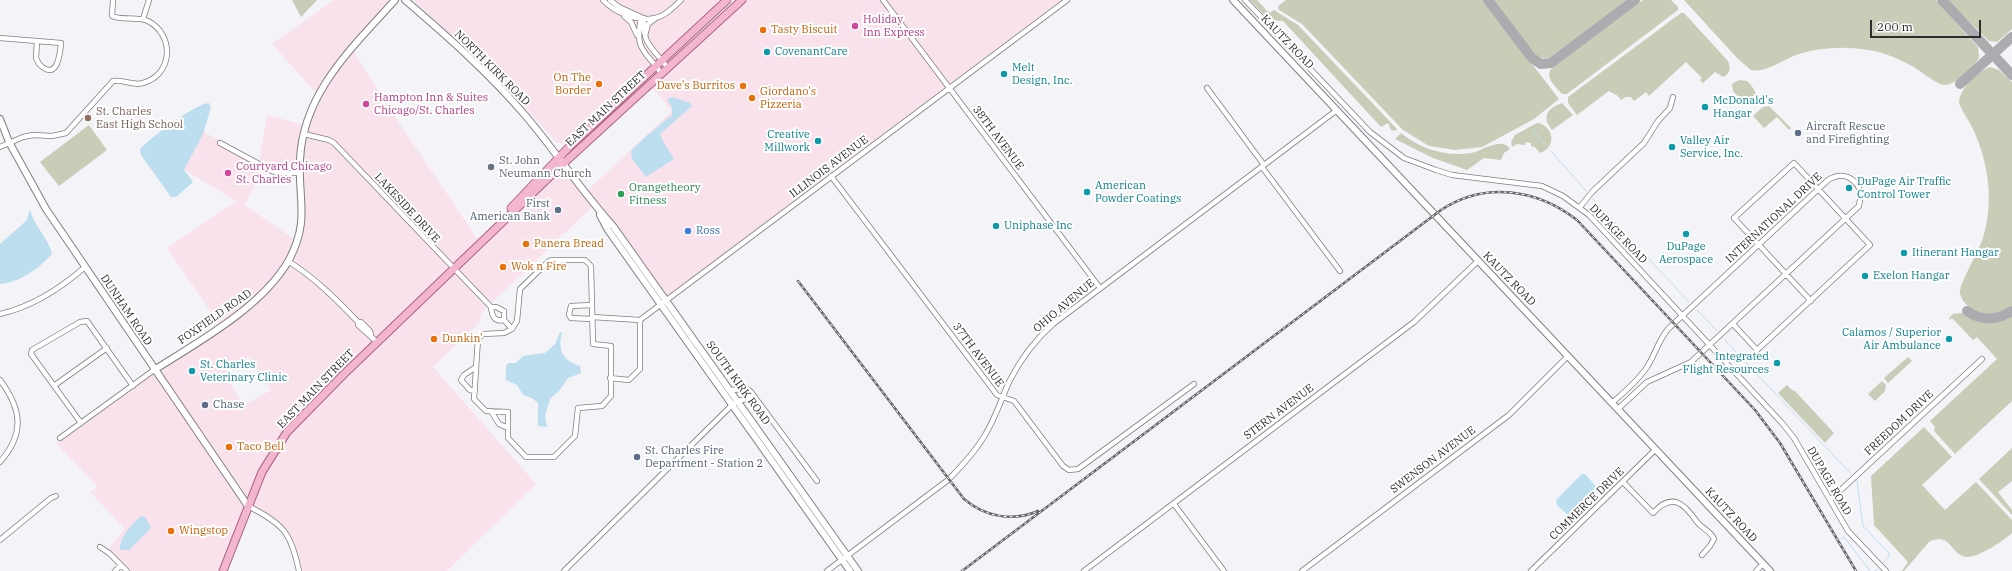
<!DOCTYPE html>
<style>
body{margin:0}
#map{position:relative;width:2012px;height:571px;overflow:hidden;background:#f3f3f8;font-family:"IBM Plex Serif",serif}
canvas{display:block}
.scale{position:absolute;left:1870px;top:20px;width:111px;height:18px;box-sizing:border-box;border:2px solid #2d2d2f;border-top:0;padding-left:5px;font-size:12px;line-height:14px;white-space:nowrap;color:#2d2d2f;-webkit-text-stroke:3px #fff;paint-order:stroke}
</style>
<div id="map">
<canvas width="2012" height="571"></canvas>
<div class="scale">200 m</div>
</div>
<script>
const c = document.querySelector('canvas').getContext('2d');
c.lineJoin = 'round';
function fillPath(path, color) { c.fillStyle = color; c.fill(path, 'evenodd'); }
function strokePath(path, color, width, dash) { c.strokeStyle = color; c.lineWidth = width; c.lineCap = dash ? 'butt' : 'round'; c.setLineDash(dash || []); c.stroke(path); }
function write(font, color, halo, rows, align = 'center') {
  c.font = font + ' "IBM Plex Serif",serif'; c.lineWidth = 4; c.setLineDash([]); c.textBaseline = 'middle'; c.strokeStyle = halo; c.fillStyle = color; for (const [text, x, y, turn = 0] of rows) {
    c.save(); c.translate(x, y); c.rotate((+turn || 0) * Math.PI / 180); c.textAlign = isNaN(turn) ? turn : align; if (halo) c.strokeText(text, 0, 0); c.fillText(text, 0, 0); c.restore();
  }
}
fillPath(new Path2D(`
 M334 0H391L326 75 316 93 272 44Z
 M413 0H720L568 143 564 144 556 142 504 83Z
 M745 0H880L946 87 666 298 587 191 672 111 650 85Z
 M885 0H1064L949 85Z
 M352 49 395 117 478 240 452 266 367 181 451 269 377 340 319 279 291 259 302 236 305 219 302 159 306 133 313 108 324 86Z
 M267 115 304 125 299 175H278L264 169 244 205 296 240 287 259 257 297 220 325 167 248 236 201 180 167 201 130 259 163Z
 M564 166 592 207 482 312 479 323 433 367 536 484 447 571H301L295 546 282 525 273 516 248 506 264 473 290 433 355 366Z
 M288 262 324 289 375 341 286 431 248 503 157 370 245 312ZM249 357 271 390 244 405 224 375Z
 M154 373 246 506 221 571H129L108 549 125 529 90 492 98 487 56 443Z`), '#fae2ed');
fillPath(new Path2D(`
 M292 0H317L301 17Z
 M1250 0H1257L1269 13 1274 10 1298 25 1397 129 1395 131 1391 130 1388 123 1381 127 1283 21 1269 20Z
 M1286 0H1483L1559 99 1534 119 1482 147 1455 150 1429 146 1403 130 1302 24 1279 10 1278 6Z
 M1494 0H1628L1570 43 1549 58H1543L1538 57 1523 39Z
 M1643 0H1671L1678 7V10L1567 94H1562C1555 86 1544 77 1552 68Z
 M1684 0H1936L1978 47 1979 58C1973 67 1957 85 1944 85 1935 84 1918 68 1908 64 1895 57 1882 52 1868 50 1845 46 1821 47 1799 54 1783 59 1767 73 1751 70L1737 58Z
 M1947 0H2012V29L1997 42 1989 41Z
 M1681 13H1684L1728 61C1731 68 1730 74 1723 77L1715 72 1703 83 1700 80 1702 78 1686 62 1649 96 1646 92 1634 101 1631 97H1626L1621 100 1618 96 1609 91 1577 115 1568 103V97Z
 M1990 67 1999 70 2012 82V306C1997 314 1981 320 1968 306 1964 302 1961 299 1960 293 1958 286 1979 251 1983 238 1994 202 1989 164 1973 129 1969 120 1962 112 1959 103 1959 89 1977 72 1990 67Z
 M1739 80 1747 81C1754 88 1759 94 1753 104H1745L1733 91 1732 84Z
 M1562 103 1573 115 1552 130C1542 117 1546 109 1562 103Z
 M1769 106 1791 128 1789 130 1777 117 1764 128 1753 116 1763 107Z
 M1537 123C1553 125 1558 147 1540 153L1535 147 1531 146V143L1526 142 1525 145 1517 144 1512 147 1511 142 1515 135Z
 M89 125 107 150 59 186 40 162Z
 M1401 133C1421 149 1445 157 1471 153 1482 151 1502 136 1510 149L1504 153 1501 160 1484 158 1467 170 1433 158 1395 139Z
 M1962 313C1982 324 1990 328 2012 316V401L1955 454 1934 431 1935 427 1930 421 1997 359 1977 337 1973 340 1952 318 1950 320 1949 318 1953 314Z
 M1908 357 1912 361 1888 383 1884 378Z
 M1882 381 1886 385 1885 391 1875 401 1868 394Z
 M1787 385 1793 391 1794 390 1834 433 1825 443 1778 393Z
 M1924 427 1952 457 1922 485 1945 510 1976 482 2012 520V533C2003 541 1978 558 1966 557 1950 554 1950 531 1929 542L1904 571H1902L1908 562 1874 525 1871 476Z
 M2012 448V481L1998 492 2012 510V515L1979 479Z`), '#c9cdb8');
fillPath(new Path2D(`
 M672 97 690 103 692 106 660 134 663 141 674 159 646 177 632 159 631 151 643 139 672 115V108L667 99Z
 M209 103 211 107 203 134 184 170 193 182 176 197H171L141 155 140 149C149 139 196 103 209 103Z
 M30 209C33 225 48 237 52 254 38 269 21 282 0 284V244L27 220Z
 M560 332 562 333C557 351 564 361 580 366L581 373 568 378 559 391 550 399 545 416 547 427 538 426V403L532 398 523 395 517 385 506 380V366L508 363H516L523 356 545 353 555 344Z
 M1582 474H1585L1599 490 1575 514 1570 517 1557 505 1556 500Z
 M141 516 145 517 151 527 149 530 129 550H120C119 537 132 525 141 516Z`), '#bcdeee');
strokePath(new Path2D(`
 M1532 128 1547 147
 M1551 151 1586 191
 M1592 198 1689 302
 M1697 310 1717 331
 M1725 340 1850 473
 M1857 481 1863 526 1889 553V556L1884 562
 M1841 539 1844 537 1870 571
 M1875 571 1877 569`), '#bcdeee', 1);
strokePath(new Path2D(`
 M1488 0 1532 58 1541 64 1551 63 1635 0
 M1942 0 2012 75
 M1960 84 2012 37
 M1967 311C1983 322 1996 320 2012 311`), '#acacb0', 10);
const street = new Path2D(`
 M603 0C615 13 638 22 655 18 665 16 674 7 681 0
 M610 0 619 7 641 17
 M883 0 1100 288
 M1245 0 1370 132 1404 158 1436 170 1452 175 1542 186 1563 196 1589 215 1782 423 1794 438 1848 531 1886 571
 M624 16 631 22 637 35
 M641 17C635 51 643 48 661 73
 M644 18C641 43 653 48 667 67
 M143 19 149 0
 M645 36 648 24 656 18
 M0 38 61 43C60 55 57 82 39 64L36 58 37 41
 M1207 88 1264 165
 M304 134 329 140 334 143 491 307C492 316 494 322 504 320
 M220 143 272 171 279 173H300
 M0 147 23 137 33 135 52 136 66 133 113 81C123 79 132 86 143 83 173 75 175 35 148 21 137 16 123 21 112 16L113 0
 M1262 167 1340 271
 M831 176 997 395 1014 401 1063 466 1069 470 1078 469 1194 384
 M1580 207 1592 192 1644 143 1658 121 1670 108 1673 97
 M288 261C315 278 336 299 358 322V325L377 342
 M592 305 571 306 569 315 571 318 592 319
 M491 307H496L504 311V320L512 329 517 321 520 289 549 261 553 260H585L591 266 593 344 611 346V396L602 406 578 408 575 436 554 457H526L508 438V412L486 411 474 399 478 339 483 334 504 333 512 329
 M0 314C31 307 61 288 85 267
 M592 317 640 320 1067 0
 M358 322H361L370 331 371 335
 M1733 324 1757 350 1870 245 1794 163 1734 218 1811 301
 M610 378 629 380 640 369V320
 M0 380C22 409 25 434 0 462
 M55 385 107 348
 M730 390 747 389 751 392 817 481
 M475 391 470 390 461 380 464 375 476 367
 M1612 403C1624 392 1638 381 1647 367 1655 355 1658 341 1668 329L1828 180C1842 171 1856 177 1861 193L1859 206 1691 362 1647 382 1618 409
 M491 411 499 424 508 428
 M81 423 31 354 32 350 80 322 87 321 133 386
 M60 438 154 370
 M1623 482 1653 513C1672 492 1684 503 1697 522 1702 529 1710 530 1714 539L1710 546 1702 555
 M1830 500 1982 359
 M1174 504 1224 571
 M248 506C283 524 291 532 299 571
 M0 540 51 498 56 496
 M100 547 109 553 127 571
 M115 571 121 565
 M564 571 732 405 738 401 755 397
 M827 571 948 480C962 466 975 452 985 435 995 419 1001 400 1009 382 1020 360 1035 340 1053 324L1337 110
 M1084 571 1414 322 1478 261
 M1302 571 1509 415 1568 356
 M1531 571 1656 449
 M1756 571 1763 564`);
const secondary = new Path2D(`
 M405 0C447 36 488 72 524 114 555 150 581 191 613 226L858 571
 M1233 0 1770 571
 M0 119 9 142 46 209 248 506
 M600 215 608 230 850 571
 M154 370C200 341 262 307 289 260 310 220 298 201 300 160 303 92 353 47 395 0`);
const primary = new Path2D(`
 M511 208 569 147 727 0
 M223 571 262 472 287 432 343 375 564 163 742 0`);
strokePath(street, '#7f7f83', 6);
strokePath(secondary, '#7f7f83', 8);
strokePath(primary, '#aa6582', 9);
strokePath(street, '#fff', 4.5);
strokePath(secondary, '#fff', 6);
strokePath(primary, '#f4b5cf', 7);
const rail = new Path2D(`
 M798 281 964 499C985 517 1013 522 1038 511
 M962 571 1441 210C1485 181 1537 189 1577 220L1755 410 1780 443 1856 571`);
strokePath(rail, '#656568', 2.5);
strokePath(rail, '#fff', 1, [3]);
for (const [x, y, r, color] of [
 [855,26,4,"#d1479c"],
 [763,30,4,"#e8710a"],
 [767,52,4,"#0f9aa8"],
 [1004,74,4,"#0f9aa8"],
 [599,84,4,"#e8710a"],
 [743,86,4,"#e8710a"],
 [752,98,4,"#e8710a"],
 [366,104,4,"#d1479c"],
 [1705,107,4,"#0f9aa8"],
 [88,118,4,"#8d6e63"],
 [1798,133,4,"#5c6f8a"],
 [818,141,4,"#0f9aa8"],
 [1672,147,4,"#0f9aa8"],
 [491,167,4,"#6b7280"],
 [228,173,4,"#d1479c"],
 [1849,188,4,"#0f9aa8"],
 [1087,192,4,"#0f9aa8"],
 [621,194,4,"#2e9e5b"],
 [558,210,4,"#5c6f8a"],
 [996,226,4,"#0f9aa8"],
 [688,231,4,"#3f7fe0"],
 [1686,234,4,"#0f9aa8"],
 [526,244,4,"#e8710a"],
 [1904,253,4,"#0f9aa8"],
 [503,267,4,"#e8710a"],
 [1865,276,4,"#0f9aa8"],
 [434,339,4,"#e8710a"],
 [1949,339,4,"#0f9aa8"],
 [1777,363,4,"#0f9aa8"],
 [192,371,4,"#0f9aa8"],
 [205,405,4,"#5c6f8a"],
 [229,447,4,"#e8710a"],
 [637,457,4,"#5c6f8a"],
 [171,531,4,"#e8710a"]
]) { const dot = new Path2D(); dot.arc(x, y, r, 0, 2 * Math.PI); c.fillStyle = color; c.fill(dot); strokePath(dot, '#fff', 1.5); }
write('11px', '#b23c85', '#fff', [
 ["Holiday",863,20],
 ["Inn Express",863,33],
 ["Hampton Inn & Suites",374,98],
 ["Chicago/St. Charles",374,111],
 ["Courtyard Chicago",236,167],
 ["St. Charles",236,180]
], 'left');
write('11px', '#c56008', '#fff', [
 ["Tasty Biscuit",771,30],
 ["On The",591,78,"right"],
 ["Border",591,91,"right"],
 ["Dave's Burritos",735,86,"right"],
 ["Giordano's",760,92],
 ["Pizzeria",760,105],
 ["Panera Bread",534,244],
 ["Wok n Fire",511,267],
 ["Dunkin'",442,339],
 ["Taco Bell",237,447],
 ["Wingstop",179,531]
], 'left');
write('11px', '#2d2d2f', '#fff', [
 ["KAUTZ ROAD",1287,42,46],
 ["NORTH KIRK ROAD",492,68,45],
 ["EAST MAIN STREET",606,109,-43],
 ["38TH AVENUE",998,138,53],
 ["ILLINOIS AVENUE",829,167,-37],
 ["LAKESIDE DRIVE",407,208,47],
 ["INTERNATIONAL DRIVE",1774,218,-43],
 ["DUPAGE ROAD",1618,234,46],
 ["KAUTZ ROAD",1509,279,46],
 ["OHIO AVENUE",1064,306,-40],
 ["DUNHAM ROAD",126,310,56],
 ["FOXFIELD ROAD",215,317,-35],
 ["37TH AVENUE",978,355,53],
 ["SOUTH KIRK ROAD",738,383,54],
 ["EAST MAIN STREET",316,389,-46],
 ["STERN AVENUE",1279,412,-37],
 ["FREEDOM DRIVE",1899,423,-43],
 ["SWENSON AVENUE",1433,460,-37],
 ["DUPAGE ROAD",1829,481,60],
 ["COMMERCE DRIVE",1587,504,-44],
 ["KAUTZ ROAD",1731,515,47]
]);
write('11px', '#0d838f', '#fff', [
 ["CovenantCare",775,52],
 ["Melt",1012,68],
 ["Design, Inc.",1012,81],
 ["McDonald's",1713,101],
 ["Hangar",1713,114],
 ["Creative",810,135,"right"],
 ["Millwork",810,148,"right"],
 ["Valley Air",1680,141],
 ["Service, Inc.",1680,154],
 ["DuPage Air Traffic",1857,182],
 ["Control Tower",1857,195],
 ["American",1095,186],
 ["Powder Coatings",1095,199],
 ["Uniphase Inc",1004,226],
 ["DuPage",1686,247,"center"],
 ["Aerospace",1686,260,"center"],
 ["Itinerant Hangar",1912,253],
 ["Exelon Hangar",1873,276],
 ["Calamos / Superior",1941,333,"right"],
 ["Air Ambulance",1941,346,"right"],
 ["Integrated",1769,357,"right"],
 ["Flight Resources",1769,370,"right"],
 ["St. Charles",200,365],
 ["Veterinary Clinic",200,378]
], 'left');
write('11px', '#785e54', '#fff', [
 ["St. Charles",96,112],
 ["East High School",96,125]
], 'left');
write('11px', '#4e5e75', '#fff', [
 ["Aircraft Rescue",1806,127],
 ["and Firefighting",1806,140],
 ["First",550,204,"right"],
 ["American Bank",550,217,"right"],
 ["Chase",213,405],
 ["St. Charles Fire",645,451],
 ["Department - Station 2",645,464]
], 'left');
write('11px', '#5b616d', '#fff', [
 ["St. John",499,161],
 ["Neumann Church",499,174]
], 'left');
write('11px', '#27864d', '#fff', [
 ["Orangetheory",629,188],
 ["Fitness",629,201]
], 'left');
write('11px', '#366cbe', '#fff', [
 ["Ross",696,231]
], 'left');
</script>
